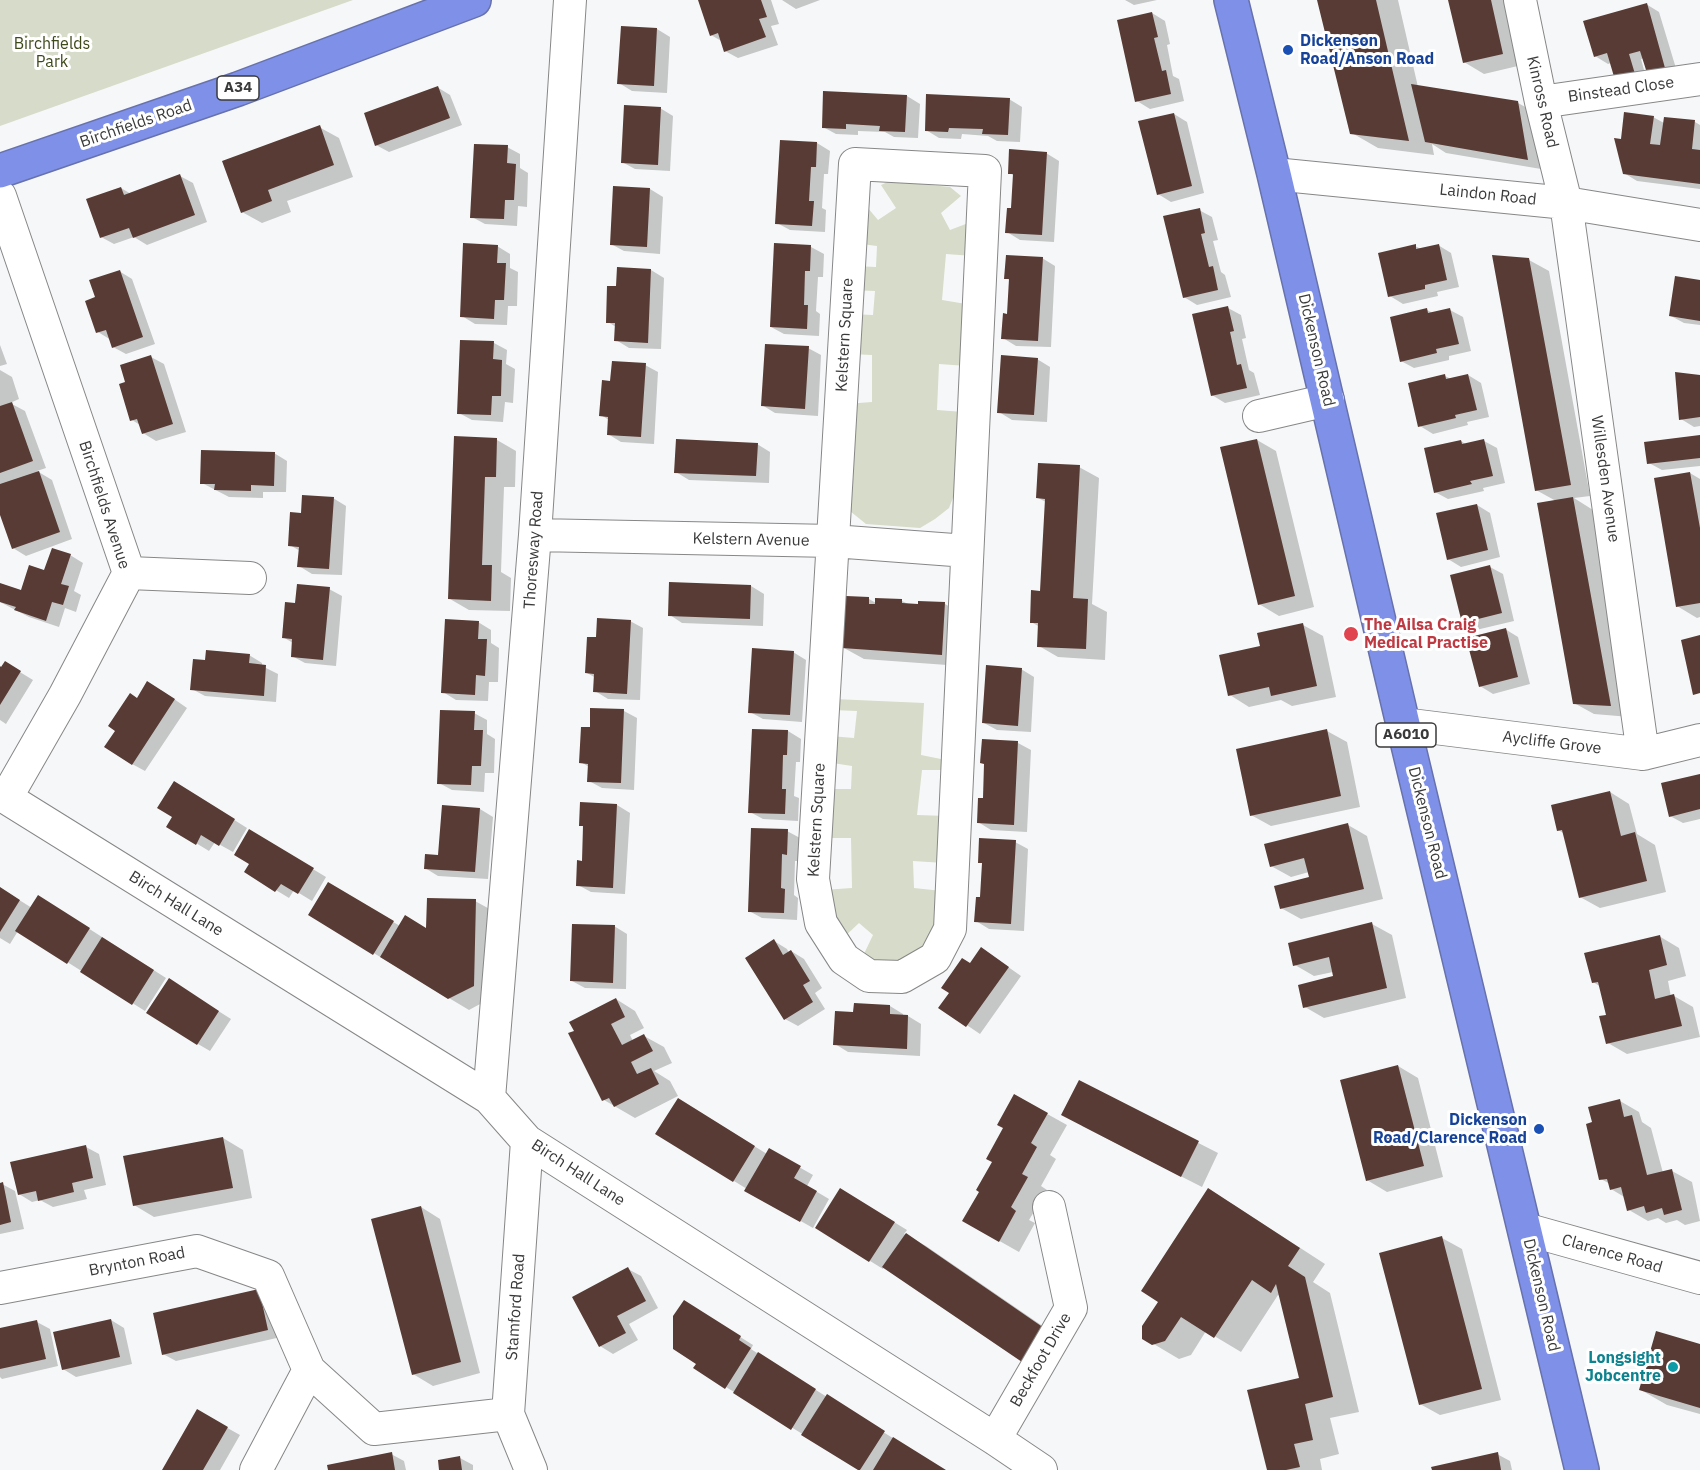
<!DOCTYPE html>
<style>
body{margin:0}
canvas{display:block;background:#f6f7f8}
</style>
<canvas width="1700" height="1470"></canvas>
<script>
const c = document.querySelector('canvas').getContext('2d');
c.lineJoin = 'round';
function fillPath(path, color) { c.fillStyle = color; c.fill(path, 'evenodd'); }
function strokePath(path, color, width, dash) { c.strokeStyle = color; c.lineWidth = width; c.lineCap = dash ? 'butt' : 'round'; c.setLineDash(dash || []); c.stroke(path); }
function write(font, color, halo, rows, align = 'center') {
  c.font = font + ' "IBM Plex Sans",sans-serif'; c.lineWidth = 6; c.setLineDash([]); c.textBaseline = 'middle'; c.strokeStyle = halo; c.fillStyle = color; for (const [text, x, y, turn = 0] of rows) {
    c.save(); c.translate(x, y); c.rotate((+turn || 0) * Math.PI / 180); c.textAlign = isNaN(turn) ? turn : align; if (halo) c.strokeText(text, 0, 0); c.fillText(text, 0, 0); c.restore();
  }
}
fillPath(new Path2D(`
 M0 0H353L0 126Z
 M890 181 950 187 961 196 941 213 950 230 971 222 973 256 946 254 942 300 972 305 967 366 939 364 937 410 963 412 956 490 949 508 935 519 920 528 866 524 850 511 845 404 872 402V355L849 354 850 314 873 315 875 291 851 290 854 266 876 267 877 246 854 243 862 201 878 220 896 208 881 185Z
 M834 699 924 703 921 755 946 760 948 770H922L917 815 947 816 944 863 913 861 914 888 942 891 938 925 927 950C902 962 888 972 862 958L873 935 859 923 842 939 823 890 852 888 851 838H824L825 789H851L852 766 826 762 830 736 854 738 857 711 832 710Z`), '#d6dcc9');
fillPath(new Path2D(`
 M699 0H771L779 24 771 26 778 45 738 58 725 51 723 42 711 35Z
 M782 0H820L796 9Z
 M1125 0H1157L1134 5Z
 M1319 0H1398L1418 87 1518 103 1538 114 1547 170 1446 153 1432 144 1434 155 1378 148 1352 133Z
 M1450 0H1507L1522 65 1484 74 1464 62Z
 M1646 4 1659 12 1678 75 1661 80 1644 58 1641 59 1647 81 1611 63 1608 64 1595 56Z
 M1152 13 1165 21 1170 44 1167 45 1173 76 1179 79 1184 101 1150 109 1137 101Z
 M622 27 657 29 670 37 667 93 632 91 619 83Z
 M437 87 450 95 462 125 389 152 376 145Z
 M907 96 920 104 918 138 894 137 885 132 858 131V135L836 134 823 127Z
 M1009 99 1022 107 1020 142 997 141 988 136 962 134 961 139 939 138 926 130Z
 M660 108 673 116 670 171 635 169 622 162Z
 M1174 114 1187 122 1204 193 1171 202 1158 194Z
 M1653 117 1664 123 1695 122 1700 125V189L1637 181 1624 173 1622 141Z
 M319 127 339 138 353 177 287 201 291 212 262 223 242 212Z
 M817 143 830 151 828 174H824L822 208 826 210 825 232 790 230 777 223Z
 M507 147 520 154V168L528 173 527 207 518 206 517 226 485 224 472 217Z
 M1046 153 1059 161 1054 242 1020 240 1007 232 1012 209 1014 176 1010 173Z
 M180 176 193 183 207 222 147 245 134 237 114 244 101 237 121 188 131 194Z
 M650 189 663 197 660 254 624 251 611 244Z
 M1199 210 1212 217 1218 240 1213 241 1221 272 1225 275 1231 297 1197 305 1184 297Z
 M776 245 811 247 824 254 823 277H818L816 311 820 314 819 336 784 334 771 327Z
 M1438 245 1451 253 1459 287 1437 292 1438 296 1403 304 1390 296 1415 246 1421 249Z
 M497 246 510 254V268L518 272 517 306H508L507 325 475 324 462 316Z
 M1042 258 1055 266 1051 347 1016 346 1003 338 1009 315 1011 281 1006 278Z
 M1529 260 1549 271 1590 496 1574 498 1593 510 1630 717 1594 714 1574 703 1556 501 1536 490Z
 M651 270 664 278 661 349 629 348 616 340V327L608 322Z
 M119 271 132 279 155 344 126 354 113 347 111 340 98 332 97 298Z
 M1700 282V325L1684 323 1671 316Z
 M1228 308 1241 315 1246 338 1242 339 1249 370 1254 373 1260 395 1225 403 1212 395Z
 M1427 310 1433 313 1450 310 1463 317 1471 351 1449 356V360L1414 368 1401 361Z
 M462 341 494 343 507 350 506 364 515 369 513 403 505 402 503 422 472 420 459 413Z
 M0 345 7 364 0 366Z
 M808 348 821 355 818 416 775 413 762 405Z
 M151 357 164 364 186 432 156 441 143 433 140 425 132 420 127 383Z
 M1037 359 1050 367 1047 422 1012 420 999 412Z
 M645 365 658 372 654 444 621 442 608 434 609 420 601 415 612 382Z
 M0 370 12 377 19 399 10 403 25 411 46 468 37 471 52 480 72 539 26 556 13 548 0 511Z
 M1468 375 1481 383 1489 417 1467 422 1468 425 1433 434 1420 426 1445 376 1451 379Z
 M1700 377V426L1694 427 1681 419Z
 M1700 437V466L1662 470 1649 463Z
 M456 438 497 440 516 451 515 487H504L501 572 511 578 510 611 469 610 450 599Z
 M1257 440 1276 451 1314 607 1279 616 1259 604Z
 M1461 441 1467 445 1484 441 1497 448 1505 483 1483 488 1484 491 1448 499 1435 492Z
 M757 444 770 452 769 483 689 480 676 472Z
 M274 453 287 461 286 492H263V498L229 497 202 483Z
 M1079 467 1099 478 1092 604 1107 612 1105 660 1058 657 1039 646 1040 627 1031 622 1041 592 1046 502 1038 498Z
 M1690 473 1700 479V617L1697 618 1677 606Z
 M333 498 346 506 342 575 312 574 299 566 300 551 290 545 302 514Z
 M1477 505 1490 513 1500 557 1461 567 1448 559Z
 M70 555 83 563 74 591 81 595 76 612 65 608 59 627 29 617 0 602V588L22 592 45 572Z
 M1490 567 1503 574 1514 621 1476 630 1463 622Z
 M751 586 764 594 763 626 682 623 670 615Z
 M329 589 342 596 336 666 305 663 292 656 293 643 283 637Z
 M869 599 876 603 902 601 910 605 945 604 964 615 961 666 864 659 844 648Z
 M630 621 643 628 640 700 608 699 595 691 596 678 587 673Z
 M478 622 491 630V643L499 648 498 682H489L488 701 456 700 443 692Z
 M1303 625 1323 636 1336 697 1292 706 1281 700 1249 707 1230 695 1262 647Z
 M1505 629 1518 637 1530 684 1493 694 1480 686Z
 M793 652 806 660 802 722 763 719 750 712Z
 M249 655 262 663V666L278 674 276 702 205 696 192 689 206 661Z
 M5 663 33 680 6 724 0 720V667L2 668Z
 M1021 669 1034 677 1031 732 997 730 984 723Z
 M161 690 187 708 145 771 132 764 137 699Z
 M592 709 624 711 637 718 634 790 602 788 589 781V767L581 762 591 729Z
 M474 713 487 720V734L495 739 494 773H485L484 792 452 790 439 783Z
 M753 730 788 731 801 739 800 762H796L794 796 799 798 798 821 763 819 750 812Z
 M1327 731 1347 742 1360 807 1271 826 1251 815Z
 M1018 743 1031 750 1027 832 991 830 978 822 984 800 986 765Z
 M1700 776V819L1683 823 1670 816Z
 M187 790 247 828 233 852 215 842 209 851 168 826Z
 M1610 792 1629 804 1637 834 1655 845 1666 892 1600 908 1580 897 1565 834 1558 830Z
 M617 805 630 813 625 894 591 892 578 885 583 862 585 828 581 825Z
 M480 809 493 817 488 879 438 876 425 868 440 857Z
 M1348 825 1367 836 1383 899 1301 919 1281 908 1311 878 1309 872 1291 877 1271 866Z
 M250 831 326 877 312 901 294 890 289 898 246 872 251 864Z
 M787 831 800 838 799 861H795L794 895 798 898 797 920 762 918 749 911Z
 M1015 842 1028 849 1024 931 989 929 976 921 982 899 984 864 979 862Z
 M329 884 400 926 428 930 475 901 495 912 493 997 469 1010 310 915Z
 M0 888 32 908 52 905 166 978 145 1011 18 931 10 944 0 938Z
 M1372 924 1392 935 1406 998 1324 1018 1305 1007 1335 977 1333 972 1314 976 1295 965Z
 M614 926 627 934 626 989 585 988 572 981Z
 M1659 936 1679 948 1686 976 1668 981 1671 997 1674 996 1693 1007 1700 1037 1627 1054 1608 1043V1016L1601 987 1593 982Z
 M774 941 787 949 789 953 791 951 804 959 822 988 815 993 825 1009 798 1026 785 1019Z
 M994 957 1021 976 980 1034 940 1007 971 964Z
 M182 988 231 1019 210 1051 198 1044Z
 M616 999 635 1011 644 1028 630 1035 633 1041 644 1036 664 1047 672 1063 654 1071 670 1081 678 1096 635 1118 604 1100 576 1031Z
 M890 1006 903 1014V1016H908L921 1024 920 1056 848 1052 835 1044 855 1013Z
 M1398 1066 1418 1078 1443 1177 1387 1192 1367 1180Z
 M1079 1082 1218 1153 1202 1187 1082 1126Z
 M1015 1096 1067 1125 1050 1155 1056 1159 1041 1186 1047 1190 1029 1220 1035 1223 1019 1252 964 1221 981 1191 994 1161Z
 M1620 1101 1639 1112 1642 1122 1651 1128 1663 1173 1672 1171 1692 1182 1700 1221 1685 1225 1677 1220 1666 1223 1658 1218 1648 1221 1629 1210 1626 1198 1611 1189 1610 1184 1601 1179 1594 1123Z
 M691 1107 767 1154 769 1150 813 1175 807 1186 829 1199 813 1228 746 1190 747 1189 734 1181Z
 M223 1138 243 1150 252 1198 154 1217 134 1205Z
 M86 1147 99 1154 106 1185 84 1190 87 1199 53 1207 40 1200 32 1202 19 1194Z
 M0 1184H2L15 1191 24 1229 0 1234Z
 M1208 1190 1234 1205 1325 1264 1313 1282 1330 1293 1359 1412 1330 1418 1339 1454 1320 1459 1322 1470H1268L1301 1379 1281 1297 1278 1295 1241 1352 1206 1331 1191 1355 1179 1359 1152 1343 1160 1301Z
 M853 1197 907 1230 904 1234 926 1246 1063 1340 884 1267 883 1269 817 1228Z
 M421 1207 440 1219 480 1373 433 1386 413 1374Z
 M1442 1238 1462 1249 1501 1400 1440 1415 1420 1404Z
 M628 1269 641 1276 658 1308 629 1324 638 1340 613 1354 600 1346Z
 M259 1290 281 1337 176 1361 163 1354Z
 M697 1310 753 1345 751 1349 763 1357 944 1470H861L695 1368 698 1363Z
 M111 1320 124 1328 132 1364 76 1377 63 1369Z
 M37 1322 50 1329 58 1366 2 1379 0 1377V1330Z
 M1700 1346V1414L1667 1405 1641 1390Z
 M197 1411 240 1435 220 1470H166Z
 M391 1454 404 1461 406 1470H329Z
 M1497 1454 1510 1461 1512 1470H1433Z
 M460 1458 473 1465V1470H441Z`), '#0003');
fillPath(new Path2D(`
 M698 0H761L767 17 759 19 766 37 724 52 718 33 710 36Z
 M1317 0H1376L1409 141 1350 134Z
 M1448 0H1491L1503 54 1463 63Z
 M1647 3 1665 68 1647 73 1640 51 1629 54 1635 74 1615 80 1607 53 1594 57 1583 21Z
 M1152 12 1158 37 1154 38 1162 71 1166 70 1171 94 1135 102 1117 20Z
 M621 26 657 28 654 86 617 84Z
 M1411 84 1518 101 1528 160 1425 142Z
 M438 86 450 118 375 146 364 113Z
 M823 91 907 95 905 132 879 131 880 126 846 124V129L822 128Z
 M926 94 1010 98 1008 135 982 134 983 129 949 128 948 132 925 131Z
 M624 105 661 107 658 165 621 163Z
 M1624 112 1654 116 1650 144 1660 145 1664 117 1695 120 1692 149 1700 150V184L1623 174 1614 138 1621 139Z
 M1174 113 1192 186 1157 195 1138 121Z
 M320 125 334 165 268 190 272 201 241 213 222 161Z
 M780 140 817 142 816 167H811L809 201H814L812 226 775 224Z
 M474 144 508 145 507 163 516 164 514 200H505L504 219 470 218Z
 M1009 149 1047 152 1042 235 1005 233 1007 208H1011L1013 174H1008Z
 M180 174 195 215 133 238 129 228 100 238 86 199 121 187 124 195Z
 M613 186 650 188 647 247 610 245Z
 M1200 208 1205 233 1201 234 1209 267 1213 266 1218 290 1183 298 1163 216Z
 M463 243 498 245 497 263H506L504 300H495L494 319 460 317Z
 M774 243 811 245 810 271H805L804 305H808L807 329 770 327Z
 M1416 244V249L1439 244 1447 280 1425 285V289L1388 297 1378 253Z
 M1006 255 1043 257 1038 341 1001 339 1003 313 1007 314 1009 279H1004Z
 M1492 255 1529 258 1571 485 1535 491Z
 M617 267 651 269 648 343 614 341 615 323H606L607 286H616Z
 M120 270 143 337 112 348 106 330 96 333 85 301 95 297 89 280Z
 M1675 276 1700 280V321L1669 316Z
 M1228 306 1234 331 1230 332 1237 365 1241 364 1247 388 1211 396 1192 314Z
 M1427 308 1428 313 1450 308 1459 344 1436 349 1437 353 1400 362 1390 317Z
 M460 340 494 341 493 359 502 360 501 396H492L491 415 457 414Z
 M765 344 809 346 805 409 761 406Z
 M151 355 173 424 142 434 137 419 130 421 119 384 125 382 120 365Z
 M1001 355 1038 358 1034 415 997 413Z
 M612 361 646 363 641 437 607 435 608 417 599 416 602 380 610 381Z
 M1675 372 1700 375V417L1679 420Z
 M1445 374 1446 379 1468 374 1477 410 1455 415 1456 418 1418 427 1408 383Z
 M12 402 33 461 0 473V406Z
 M1700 435V458L1647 464 1644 442Z
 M454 436 497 438 496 477H485L482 565H492L491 601 448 599Z
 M676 439 758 443 756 476 674 473Z
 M1257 439 1295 596 1258 605 1220 447Z
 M1484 439 1493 476 1470 481 1472 484 1434 493 1424 448 1461 440 1462 444Z
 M201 450 275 452 274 486 251 485V491L214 490 215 484H200Z
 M1038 463 1080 465 1073 598 1088 599 1086 649 1037 647 1038 623H1030L1031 590 1040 591 1045 499 1036 498Z
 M39 471 60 532 12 549 0 515V484Z
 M1690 472 1700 528V603L1676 607 1654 478Z
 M302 495 334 497 329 569 297 567 299 547 288 546 290 512 301 513Z
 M1573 497 1611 706 1573 704 1537 503Z
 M1477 504 1488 550 1447 560 1436 513Z
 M52 548 71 554 61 584 69 586 63 605 52 602 46 621 14 610 16 607 0 602V583L21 590 29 565 44 570Z
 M1490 565 1502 613 1462 623 1450 575Z
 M669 582 751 585 750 619 668 616Z
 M297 584 330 587 323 660 291 657 292 639 282 638 285 602 295 603Z
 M846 596 869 597V604H875V598L902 599V603L918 604V601L945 602 942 655 842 648Z
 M597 618 631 620 627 694 593 692 594 674 585 673 587 637H596Z
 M445 619 479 621 478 639H487L485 676 476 675 475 695 441 693Z
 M1303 623 1317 686 1271 696 1269 687 1228 696 1219 655 1260 646 1257 633Z
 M1506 628 1518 677 1479 687 1466 638Z
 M1700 635V693L1693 695 1681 640Z
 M752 648 794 651 790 715 748 713Z
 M206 650 250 654 249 663 266 665 264 696 190 690 193 659 205 660Z
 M5 661 21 671 0 705V666L1 667Z
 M986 665 1022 668 1018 726 982 723Z
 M147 681 175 699 132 765 104 747 115 731 108 726 130 693 137 698Z
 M590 708 624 709 621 783 587 782 588 764 579 763 581 727H590Z
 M440 710 475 711 474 730H483L481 766H472L471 785 437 784Z
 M752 729 788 730 787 755H783L782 789H786L785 814 748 813Z
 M1327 729 1341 796 1250 816 1236 749Z
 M982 739 1018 741 1014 825 977 823 978 798H983L984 764 980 763Z
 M1700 774V809L1669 817 1661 783Z
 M174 781 235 819 219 846 201 835 196 845 166 827 172 817 157 808Z
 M1610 791 1621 836 1635 832 1647 881 1579 898 1562 830 1557 831 1551 805Z
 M580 802 617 804 613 888 576 886 577 860 582 861 583 826H579Z
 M442 805 480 808 475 872 424 869 425 854 438 855Z
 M1348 823 1364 889 1280 909 1274 886 1309 877 1304 858 1270 867 1264 844Z
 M751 828 788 829 787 855 782 854 781 888 785 889 784 913 748 912Z
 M249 829 314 868 298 894 281 884 275 892 244 872 249 864 234 855Z
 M979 838 1016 840 1011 924 974 922 976 897H980L982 863H978Z
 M328 882 394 921 373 955 308 915Z
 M0 887 20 900 0 932Z
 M38 895 90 928 67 964 15 931Z
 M427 898 476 899 474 986 448 999 380 957 405 915 426 928Z
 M1372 922 1387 988 1303 1008 1298 985 1333 976 1329 957 1293 966 1288 943Z
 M572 924 615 925 613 983 570 981Z
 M1660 935 1667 965 1649 970 1655 999 1674 994 1682 1026 1606 1044 1599 1016 1606 1015 1598 982 1592 983 1584 953Z
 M102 937 154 970 132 1005 80 972Z
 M774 939 783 955 791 950 810 981 803 985 813 1002 784 1020 745 958Z
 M981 947 1009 967 966 1027 938 1008 949 993 941 988 962 958 970 963Z
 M169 978 219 1011 197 1045 146 1013Z
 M616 998 625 1017 611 1024 622 1045 644 1034 653 1051 631 1062 637 1074 651 1068 659 1084 614 1107 609 1098 602 1101 568 1033 574 1031 569 1022Z
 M854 1003 890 1005V1014L908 1015 907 1049 833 1045 835 1011 853 1012Z
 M1398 1065 1424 1166 1366 1181 1340 1080Z
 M1079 1080 1199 1141 1181 1177 1061 1115Z
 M1014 1094 1048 1113 1031 1143 1037 1147 1022 1174 1028 1177 1011 1207 1016 1211 999 1242 962 1221 979 1192 976 1190 992 1162 986 1159 1003 1128 997 1125Z
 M678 1098 755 1146 733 1182 655 1134Z
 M1620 1099 1624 1117 1632 1115 1647 1175 1672 1169 1682 1210 1664 1215 1662 1208 1646 1213 1644 1206 1627 1211 1621 1187 1610 1190 1607 1179 1599 1180 1586 1124 1592 1122 1588 1107Z
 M223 1137 233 1188 133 1206 123 1156Z
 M86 1145 93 1178 72 1183 74 1192 38 1201 36 1191 18 1195 10 1162Z
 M769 1148 801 1166 794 1178 817 1191 800 1222 744 1191Z
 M3 1182 11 1222 0 1225V1183Z
 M840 1188 895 1222 869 1262 815 1228Z
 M1208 1188 1300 1248 1288 1266 1305 1277 1333 1397 1305 1404 1313 1440 1294 1444 1300 1467 1286 1470H1267L1247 1390 1299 1378 1276 1284 1271 1293 1252 1280 1214 1338 1181 1317 1165 1341 1152 1345 1142 1339V1326L1158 1302 1141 1291Z
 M421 1206 461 1362 412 1375 371 1219Z
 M906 1233 1044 1328 1022 1362 882 1267Z
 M1442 1236 1482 1389 1419 1405 1379 1253Z
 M628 1267 646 1301 617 1316 626 1333 599 1347 572 1297Z
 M259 1289 268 1330 162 1355 153 1313Z
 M684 1300 741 1336 739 1340 751 1348 725 1389 693 1368 696 1364 673 1349V1316Z
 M111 1319 120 1357 62 1370 53 1332Z
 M37 1320 46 1359 0 1369V1328Z
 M1656 1331 1700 1344V1408L1639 1390Z
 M758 1352 816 1389 791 1430 733 1393Z
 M827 1394 885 1431 860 1470H858L801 1435Z
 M197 1409 228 1427 203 1470H162Z
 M893 1437 946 1470H873Z
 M392 1452 395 1470H328L327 1465Z
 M1498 1452 1501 1470H1432L1431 1467Z
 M460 1456 462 1470H439L438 1460Z`), '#573b34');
const minor = new Path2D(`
 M1520 0 1541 102 1566 203 1643 754
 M1541 102 1700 79
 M855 164 985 171 950 929 935 958 902 977 869 976 844 959 821 923 813 879Z
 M1274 174 1566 203 1700 225
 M0 196 129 573 65 695 6 798
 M1259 416 1328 400
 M535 535 833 541 967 551
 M129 573 250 578
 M1403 724 1643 754 1700 740
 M0 794 489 1098 527 1141 995 1439 1041 1470
 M489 1098 535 535 570 0
 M527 1141 508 1414 531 1470
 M1525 1229 1700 1278
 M0 1288 197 1251 268 1276 309 1370 374 1429 508 1414
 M995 1439 1071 1308 1049 1207
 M256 1470 309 1370`);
const highway = new Path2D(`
 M1231 0 1274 174 1403 724 1582 1470
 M0 171 238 89 474 0`);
strokePath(minor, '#878788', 34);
strokePath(highway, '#6772ac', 36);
strokePath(minor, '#fff', 32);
strokePath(highway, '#7f90e9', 33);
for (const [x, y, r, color] of [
 [1288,50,6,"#1a4fb4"],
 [1351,634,8,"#e0444e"],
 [1539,1129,6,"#1a4fb4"],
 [1673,1367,6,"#0f9aa8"]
]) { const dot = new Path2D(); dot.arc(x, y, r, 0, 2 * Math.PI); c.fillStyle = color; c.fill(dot); strokePath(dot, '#fff', 2); }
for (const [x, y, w] of [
 [238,88,42],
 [1406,735,60]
]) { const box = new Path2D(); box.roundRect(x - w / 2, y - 12, w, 24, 4.5); c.fillStyle = '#fff'; c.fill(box); strokePath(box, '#3a3a3a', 1.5); }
write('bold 15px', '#3a3a3a', null, [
 ["A34",238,88],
 ["A6010",1406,735]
]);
write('bold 16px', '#164399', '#fff', [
 ["Dickenson",1300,41],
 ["Road/Anson Road",1300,59],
 ["Dickenson",1527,1120,"right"],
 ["Road/Clarence Road",1527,1138,"right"]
], 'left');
write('16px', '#3e4919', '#fff', [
 ["Birchfields",52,44],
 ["Park",52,62]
]);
write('16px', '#3a3a3a', '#fff', [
 ["Binstead Close",1621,90,-8],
 ["Kinross Road",1542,102,77],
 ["Birchfields Road",136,124,-19],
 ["Laindon Road",1488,195,6],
 ["Kelstern Square",845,335,-87],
 ["Dickenson Road",1316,350,77],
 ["Willesden Avenue",1605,479,82],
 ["Birchfields Avenue",104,505,72],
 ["Kelstern Avenue",751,540,1],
 ["Thoresway Road",534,550,-86],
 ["Aycliffe Grove",1552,743,7],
 ["Kelstern Square",817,820,-87],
 ["Dickenson Road",1427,823,76],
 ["Birch Hall Lane",176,904,32],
 ["Birch Hall Lane",578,1173,33],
 ["Clarence Road",1612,1254,16],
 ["Brynton Road",137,1262,-11],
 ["Dickenson Road",1541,1295,77],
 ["Stamford Road",516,1307,-86],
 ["Beckfoot Drive",1041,1360,-60]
]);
write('bold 16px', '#be3a42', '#fff', [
 ["The Ailsa Craig",1364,625],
 ["Medical Practise",1364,643]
], 'left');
write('bold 16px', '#0d838f', '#fff', [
 ["Longsight",1661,1358],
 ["Jobcentre",1661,1376]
], 'right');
</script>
